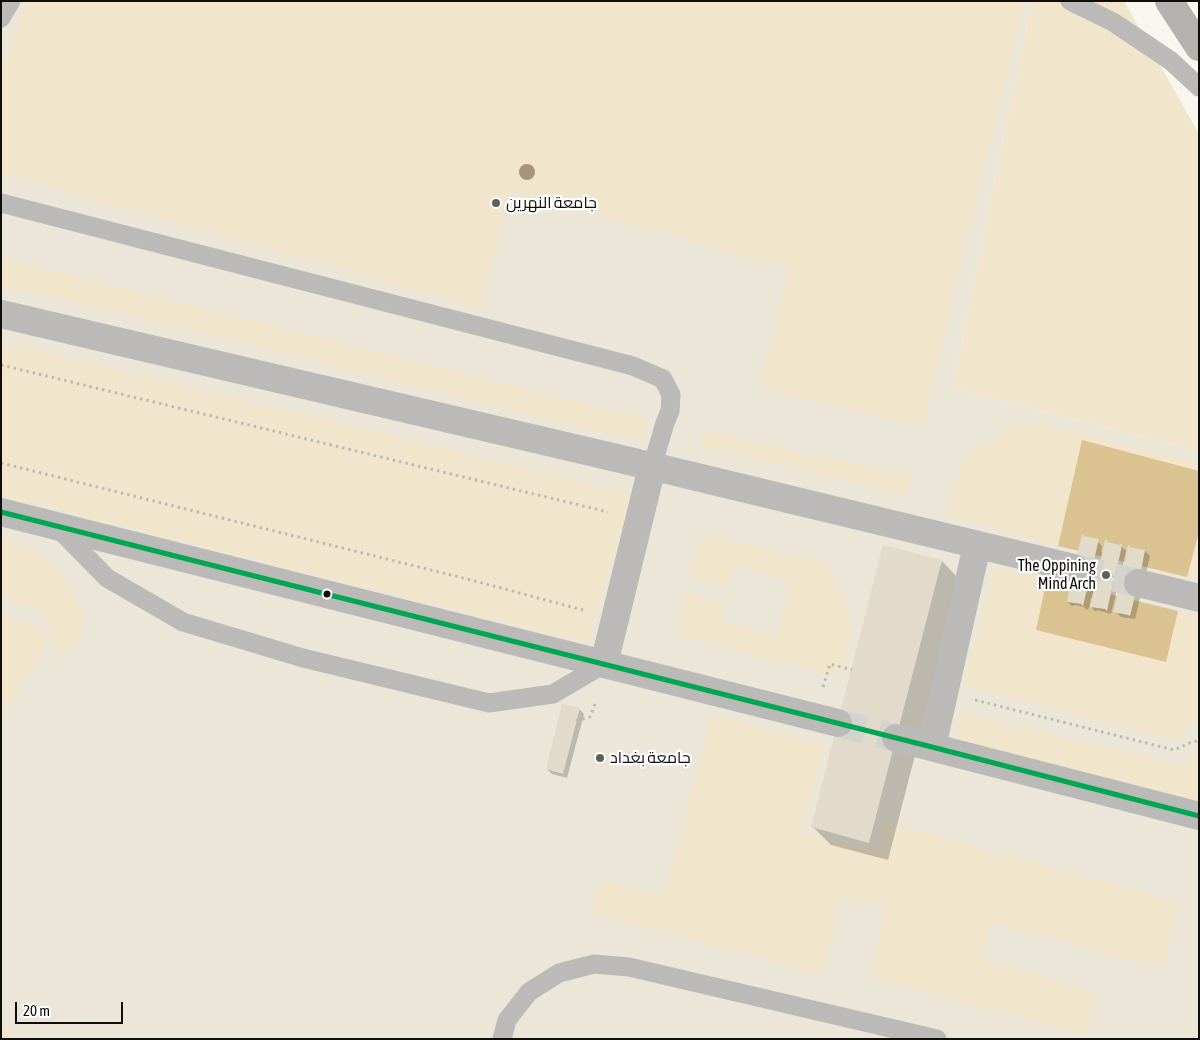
<!DOCTYPE html>
<meta charset="utf-8">
<style>
body{margin:0}
#map{position:relative;width:1200px;height:1040px;overflow:hidden;background:#f8f6ef;font-family:"Asap Condensed",sans-serif}
canvas{display:block}
.frame{position:absolute;inset:0;border:2px solid #0f0d0a;pointer-events:none}
.scale{position:absolute;left:15px;top:1002px;width:108px;height:22px;box-sizing:border-box;border:2px solid #0f0d0a;border-top:0;padding-left:6px;font-size:15px;line-height:18px;white-space:nowrap;color:#0f0d0a;-webkit-text-stroke:4px #fff;paint-order:stroke}
</style>
<div id="map">
<canvas width="1200" height="1040"></canvas>
<div class="frame"></div>
<div class="scale">20 m</div>
</div>
<script>
const c = document.querySelector('canvas').getContext('2d');
c.lineJoin = 'round';
function fillPath(path, color) { c.fillStyle = color; c.fill(path, 'evenodd'); }
function strokePath(path, color, width, dash) { c.strokeStyle = color; c.lineWidth = width; c.lineCap = dash ? 'butt' : 'round'; c.setLineDash(dash || []); c.stroke(path); }
function write(font, color, halo, rows, align = 'center') {
  c.font = font + ' "Asap Condensed",Cairo,sans-serif'; c.lineWidth = 4.5; c.setLineDash([]); c.textBaseline = 'middle'; c.strokeStyle = halo; c.fillStyle = color; for (const [text, x, y, turn = 0] of rows) {
    c.save(); c.translate(x, y); c.rotate((+turn || 0) * Math.PI / 180); c.textAlign = isNaN(turn) ? turn : align; if (halo) c.strokeText(text, 0, 0); c.fillText(text, 0, 0); c.restore();
  }
}
fillPath(new Path2D(`
 M1 1H1033L1001 149 953 388 1199 451V1039H1Z`), '#ece6d9');
fillPath(new Path2D(`
 M27 1H1024L923 427 758 387 789 269 512 191 488 280 483 309 1 174V75L24 7Z
 M1033 1H1124L1199 134V451L953 388 1001 149Z
 M1 258 451 371 649 419 644 442 1 285Z
 M1 341 632 494 588 643 1 495Z
 M1021 419 1199 464V471L1082 440 1057 546 945 515 966 453 983 447 996 439 1006 426Z
 M704 431 912 476 908 495 700 446Z
 M1199 532V578L1187 577Z
 M701 533 829 564 853 627 838 678 675 634 683 593 724 604 720 621 777 634 790 581 735 567 729 586 690 576Z
 M1 537 8 538 58 566 87 615 78 642 61 660 41 609 1 596Z
 M994 568 1047 579 1037 630 1165 662 1178 611 1199 616V716L1196 717 1176 740 963 685Z
 M1 615 42 626 45 647 1 719Z
 M960 712 1180 765 1195 751 1199 752V803L965 742 955 734Z
 M712 715 824 745 801 831 876 851 884 822 1181 903 1163 969 992 923 982 960 1097 992 1086 1036 869 977 887 909 843 897 822 975 592 913 601 880 663 897Z
 M1 1024 21 1039H1Z`), '#f1e6cc');
fillPath(new Path2D(`
 M1082 440 1199 471V532L1187 577 1058 546Z
 M1047 579 1178 611 1166 662 1036 630Z`), '#dbc291');
fillPath(new Path2D(`
 M1097 541 1102 546 1101 552H1103L1107 541 1110 544 1121 546 1126 551 1120 579 1103 575V579L1114 581 1118 585 1111 614 1097 610 1096 612 1092 608V598H1091L1089 608 1087 610 1084 607 1075 605 1072 606 1067 602 1090 576 1097 582 1098 574 1081 570Z
 M1129 548 1145 551 1150 556 1135 619 1121 617 1115 611 1137 586 1127 580 1123 576Z
 M942 561 960 580 888 860 831 845 813 827Z
 M579 709 584 714 567 778 552 774 547 769Z`), '#0003');
fillPath(new Path2D(`
 M1082 534 1084 536 1099 539 1083 606 1081 605 1082 604 1067 602 1072 576 1076 571 1089 574 1090 571V569L1077 567 1076 560Z
 M1105 540H1108L1107 542 1120 545V543L1122 545 1115 577 1112 576 1113 574 1100 572V573L1098 572Z
 M883 545 942 560 869 843 811 827Z
 M1128 545 1130 546V547L1145 550 1141 571 1136 580 1124 577 1123 578H1121Z
 M1097 574 1099 575V576L1114 579 1107 611 1105 609 1090 607Z
 M1121 580H1123L1122 582 1138 584 1130 616 1128 615 1113 612Z
 M562 704 580 708 563 774 546 769Z`), '#e2daca');
strokePath(new Path2D(`
 M1074 568 1138 583
 M838 723 896 738`), '#d5d3cd', 28, [28, 14]);
strokePath(new Path2D(`
 M1 365 608 512
 M1 463 471 580 583 610
 M823 687 830 664 852 670
 M975 700 1174 750 1194 741 1199 742
 M576 721 590 717 595 704`), '#bcbab6', 3, [2.5, 4]);
strokePath(new Path2D(`
 M1070 1 1113 22 1171 61 1199 87
 M1 18 11 1
 M1 203 633 366 663 379 671 395 670 411 665 423 652 467
 M57 527 107 578 183 622 303 658 489 703 553 694 604 664
 M502 1039 507 1020 529 992 559 973 594 964 629 967 937 1039`), '#bcbab8', 19);
strokePath(new Path2D(`
 M1 314 672 471 1074 568
 M1 512 838 723
 M1138 583 1199 598
 M604 664 652 467
 M896 738 1199 816
 M932 747 977 545`), '#bcbab8', 28);
strokePath(new Path2D(`
 M1169 1 1199 47`), '#b4b2ae', 28);
strokePath(new Path2D(`
 M1 512 932 747 1199 816`), '#00a651', 5);
c.fillStyle = '#a49676';
for (const [x, y] of [
 [527,172]
]) { c.beginPath(); c.arc(x, y, 8, 0, 2 * Math.PI); c.fill(); }
for (const [x, y, r, color] of [
 [496,203,5,"#615f5a"],
 [1106,575,5,"#615f5a"],
 [327,594,4.5,"#0f0d0a"],
 [600,758,5,"#615f5a"]
]) { const dot = new Path2D(); dot.arc(x, y, r, 0, 2 * Math.PI); c.fillStyle = color; c.fill(dot); strokePath(dot, '#fff', 2); }
write('16px', '#0f0d0a', '#fff', [
 ["جامعة النهرين",506,203],
 ["The Oppining",1096,566,"right"],
 ["Mind Arch",1096,584,"right"],
 ["جامعة بغداد",610,758]
], 'left');
</script>
